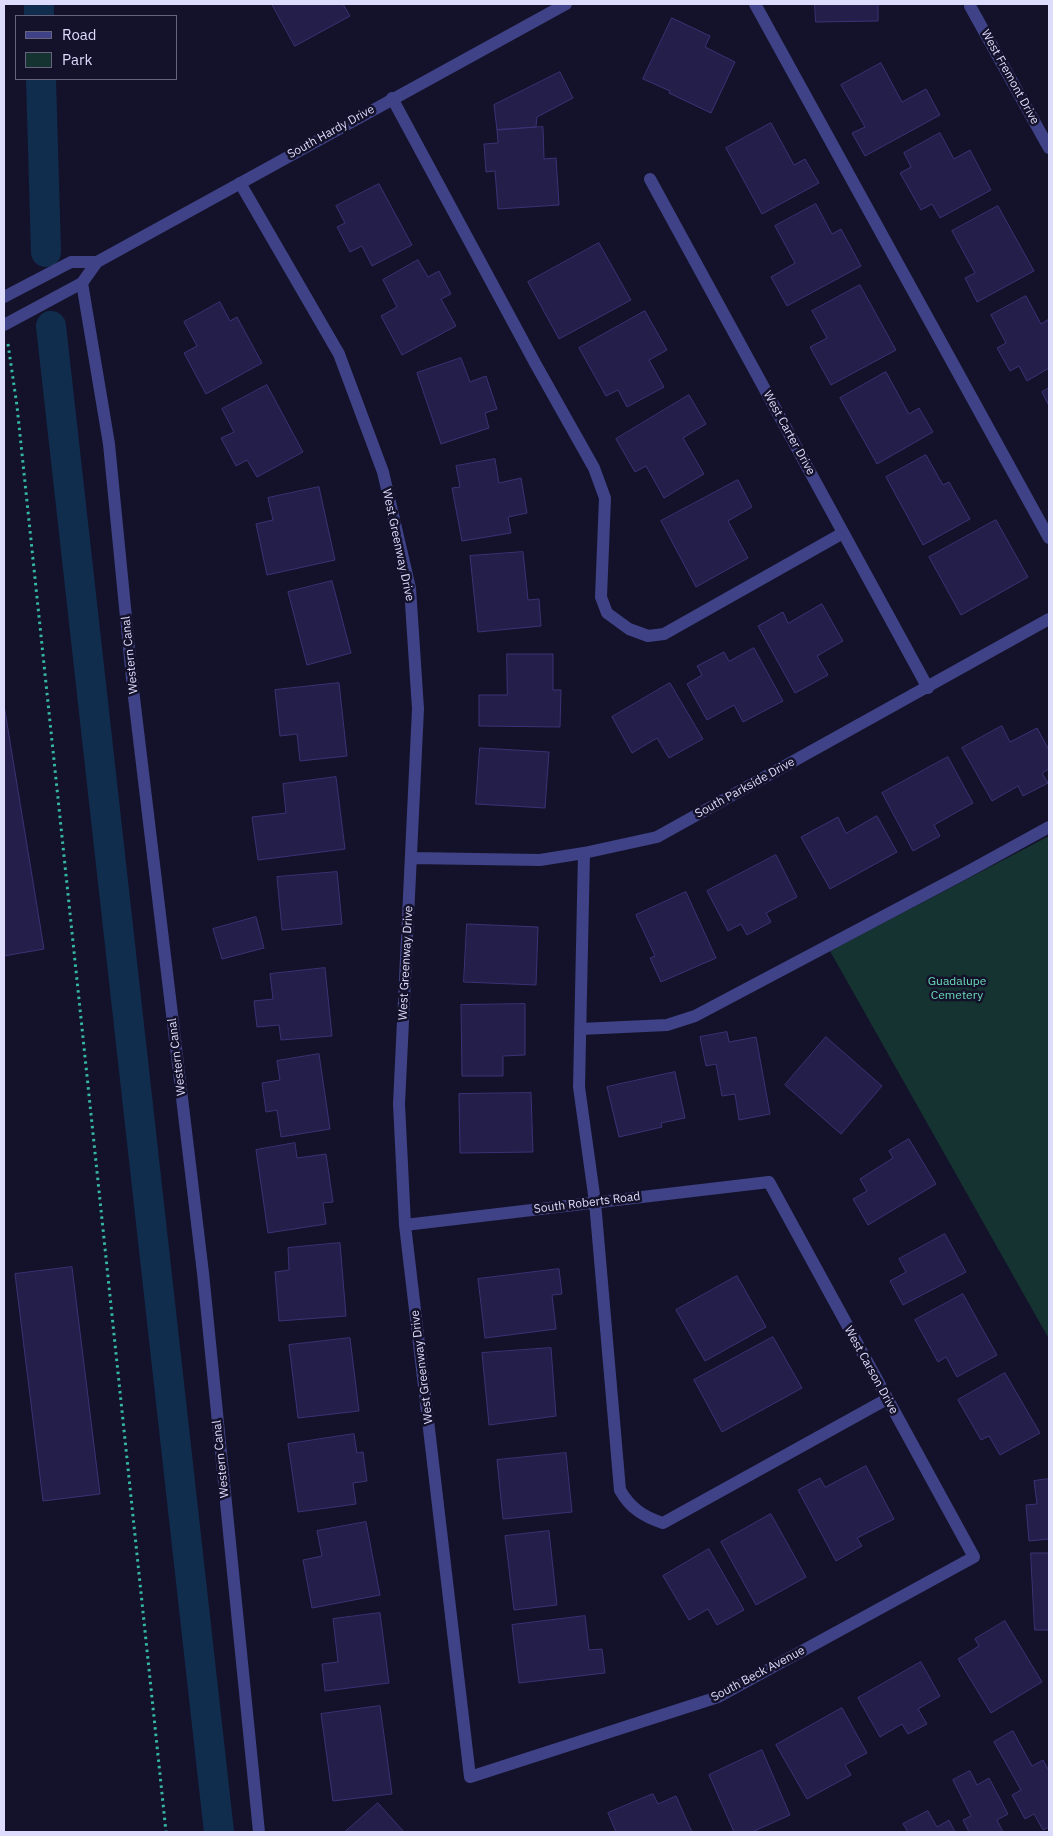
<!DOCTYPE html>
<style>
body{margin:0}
#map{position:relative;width:1053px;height:1836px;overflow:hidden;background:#14122a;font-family:"IBM Plex Sans",sans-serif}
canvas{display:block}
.frame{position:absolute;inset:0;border:5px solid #dedcfd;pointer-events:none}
.legend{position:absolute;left:15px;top:15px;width:162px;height:65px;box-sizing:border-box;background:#14122a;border:1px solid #65637e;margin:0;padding:6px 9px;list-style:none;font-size:15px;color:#dedcfd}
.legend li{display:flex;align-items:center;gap:10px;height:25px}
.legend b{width:25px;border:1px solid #65637e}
</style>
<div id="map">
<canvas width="1053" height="1836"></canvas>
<div class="frame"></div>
<ul class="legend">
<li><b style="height:6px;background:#3f4286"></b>Road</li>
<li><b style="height:14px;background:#153330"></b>Park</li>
</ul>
</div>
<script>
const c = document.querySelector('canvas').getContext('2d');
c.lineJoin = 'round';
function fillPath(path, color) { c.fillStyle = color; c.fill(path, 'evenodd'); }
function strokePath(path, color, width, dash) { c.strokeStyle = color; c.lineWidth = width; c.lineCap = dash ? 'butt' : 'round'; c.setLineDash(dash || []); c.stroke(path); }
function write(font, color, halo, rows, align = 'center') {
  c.font = font + ' "IBM Plex Sans",sans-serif'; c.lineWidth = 5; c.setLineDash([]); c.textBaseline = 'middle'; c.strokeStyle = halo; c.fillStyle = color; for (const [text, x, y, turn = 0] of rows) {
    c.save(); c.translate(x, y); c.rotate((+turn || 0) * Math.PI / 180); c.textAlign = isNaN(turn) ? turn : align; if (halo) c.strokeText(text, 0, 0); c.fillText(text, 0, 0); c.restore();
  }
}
fillPath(new Path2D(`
 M1049 836V1339L830 951Z`), '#153330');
strokePath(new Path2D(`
 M39 4V16
 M41 79 46 252
 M51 326 219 1832`), '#112d4e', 30);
const building = new Path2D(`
 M272 4H343L350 16 295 46Z
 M815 4H878V21L816 22Z
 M672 18 710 36 705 47 735 62 711 113 669 93 670 91 643 79Z
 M881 63 902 102 926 89 940 115 865 156 852 133 865 127 841 85Z
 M560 72 573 98 537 117 536 127 497 130 494 105Z
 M771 123 794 165 805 159 819 183 762 214 726 148Z
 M543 127 544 159 556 158 559 205 498 209 495 171 486 172 484 144 498 143 497 130Z
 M940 133 954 159 970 150 991 190 940 218 932 204 921 210 900 173 911 167 904 153Z
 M379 184 412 245 372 266 362 246 350 252 337 227 345 223 336 206Z
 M816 204 832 234 841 229 861 266 787 306 771 277 795 263 775 226Z
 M998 206 1034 271 977 302 965 278 975 273 952 231Z
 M599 243 631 300 559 339 528 282Z
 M418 260 428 277 439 271 451 294 441 299 456 326 402 355 381 316 397 307 383 280Z
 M860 285 896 350 831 385 810 347 827 338 812 311Z
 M1026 296 1041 324 1049 319V368L1027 381 1019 366 1010 371 997 348 1006 343 991 315Z
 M220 302 230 321 237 317 262 363 206 394 184 353 197 346 184 322Z
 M645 311 667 350 649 360 664 387 627 407 618 390 606 396 579 348Z
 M461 358 470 382 486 376 497 409 485 413 489 428 441 444 417 373Z
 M886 372 909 414 919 408 933 432 877 464 840 398Z
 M267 385 303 452 257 477 247 460 236 466 221 438 234 432 222 409Z
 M1049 388V406L1042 392Z
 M689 395 706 424 683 438 704 474 664 498 646 466 635 472 616 439Z
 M926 455 943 485 949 482 970 519 923 545 886 477Z
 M495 459 499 483 521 478 527 513 508 517 511 533 462 541 452 488 460 487 456 466Z
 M738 480 752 507 728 521 748 558 696 587 661 521Z
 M319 487 335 560 267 575 256 524 273 520 268 498Z
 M996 520 1028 577 961 615 929 557Z
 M523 552 528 600 539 599 541 626 478 632 470 556Z
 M332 581 351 653 307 665 288 592Z
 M822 604 843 641 817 656 828 675 795 693 758 626 783 612 788 623Z
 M754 648 783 701 743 722 734 705 707 720 687 684 702 675 697 666 724 652 729 661Z
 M507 654H553V690H561L560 727 479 726V695H507Z
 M339 683 347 756 300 761 297 734 280 736 275 690Z
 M670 683 703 739 669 758 657 738 632 753 612 717Z
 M4 705 44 949 4 956Z
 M1002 726 1010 742 1037 728 1049 750V769L1042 773 1048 783 1023 796 1018 786 992 801 962 748Z
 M480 748 549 752 545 808 476 804Z
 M948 757 973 803 934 825 940 836 913 851 882 793Z
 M336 777 345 849 258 860 252 817 286 813 283 784Z
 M877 816 897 852 830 889 801 837 838 817 846 833Z
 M776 855 797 897 766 913 771 922 747 935 741 924 728 931 707 891Z
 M337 872 342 924 282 930 277 877Z
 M686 892 716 958 661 982 650 958 655 956 636 915Z
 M256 917 264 948 222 959 213 929Z
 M467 924 538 927 536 985 464 982Z
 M325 968 332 1036 281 1040 279 1025 257 1027 254 1001 273 999 270 974Z
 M525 1004V1055L503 1056V1076H462L461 1005Z
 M727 1032 729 1042 756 1037 770 1114 739 1120 735 1094 722 1096 716 1064 706 1066 700 1037Z
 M826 1037 882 1086 841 1134 785 1085Z
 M319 1054 330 1129 281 1137 277 1110 266 1112 262 1083 280 1080 277 1061Z
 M675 1072 685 1118 661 1123 662 1127 619 1137 607 1087Z
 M531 1093 533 1152 460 1153 459 1094Z
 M909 1139 936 1184 868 1225 853 1199 867 1191 860 1179 893 1158 889 1151Z
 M295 1143 297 1158 326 1154 333 1202 323 1203 326 1224 268 1233 256 1150Z
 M945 1234 966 1272 903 1305 890 1281 906 1272 899 1259Z
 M340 1243 346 1316 279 1321 275 1272 289 1270 288 1248Z
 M72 1267 100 1494 43 1501 15 1274Z
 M559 1269 562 1294 552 1295 556 1329 485 1338 478 1279Z
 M737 1276 766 1327 705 1361 676 1310Z
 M963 1294 997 1355 957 1377 946 1357 938 1362 915 1320Z
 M773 1337 802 1388 722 1432 694 1380Z
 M350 1338 359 1411 298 1418 289 1345Z
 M551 1348 556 1416 489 1425 482 1353Z
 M1005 1373 1040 1433 1000 1455 989 1436 981 1440 958 1400Z
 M354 1434 357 1453 363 1452 367 1481 353 1483 356 1504 298 1512 288 1444Z
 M566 1453 572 1512 503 1519 497 1460Z
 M866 1466 894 1519 857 1538 862 1546 836 1561 798 1490 820 1478 825 1487Z
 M1049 1479V1539L1029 1541 1026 1505 1037 1504 1034 1481Z
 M771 1514 806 1577 756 1605 721 1542Z
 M366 1522 380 1595 312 1608 303 1560 322 1556 317 1531Z
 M549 1531 557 1605 514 1610 505 1536Z
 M709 1549 744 1610 717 1625 708 1609 689 1620 663 1576Z
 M1031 1553H1049V1630H1035Z
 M380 1613 389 1683 325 1691 322 1664 338 1662 333 1619Z
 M585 1616 589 1650 602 1649 605 1673 519 1683 512 1625Z
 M1005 1621 1042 1682 991 1713 958 1659 979 1646 975 1639Z
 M921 1662 940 1696 918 1709 927 1724 908 1734 902 1724 880 1737 858 1698Z
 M380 1706 392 1794 333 1801 321 1714Z
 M842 1708 867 1753 845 1765 851 1775 807 1799 776 1745Z
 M1013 1731 1032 1766 1043 1760 1049 1771V1827L1043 1830 1034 1814 1025 1819 1012 1795 1021 1790 994 1742Z
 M762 1750 790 1815 752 1832H734L709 1775Z
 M970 1771 977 1785 989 1778 1008 1814 997 1820 1003 1832H969L963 1820 971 1816 953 1780Z
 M653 1794 658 1804 676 1796 692 1832H616L608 1813Z
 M378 1803 404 1832H345Z
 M928 1811 937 1827 949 1820 955 1832H908L903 1824Z`);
fillPath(building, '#241f4a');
strokePath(building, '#3a3275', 1);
strokePath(new Path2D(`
 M8 344 17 406 166 1832`), '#36b7a6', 3, [2.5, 4]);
strokePath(new Path2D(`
 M755 4 1049 538
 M392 98 535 363 594 468 605 498 601 597 607 613 629 629 648 636 664 634 843 533
 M82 283 109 444 133 689 203 1273 259 1832
 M584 853 579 1087 595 1202 620 1490C630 1508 644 1517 663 1523L887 1399
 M580 1029 667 1025 695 1016 967 872 1049 827`), '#3f4286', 12);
strokePath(new Path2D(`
 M970 6 1049 148
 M650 179 928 688
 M240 183 339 354 383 472 410 588 418 709 399 1104 405 1225 470 1777 718 1697 974 1557 769 1182 405 1225
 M412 858 540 860 584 853 657 837 1049 619`), '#3f4286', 12);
strokePath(new Path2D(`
 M4 297 71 262H97
 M4 325 82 283 97 262 566 4`), '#3f4286', 12);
write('12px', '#dedcfd', '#14122a', [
 ["West Fremont Drive",1010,77,61],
 ["South Hardy Drive",331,132,-29],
 ["West Carter Drive",789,433,61],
 ["West Greenway Drive",398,545,78],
 ["Western Canal",130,655,-96],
 ["South Parkside Drive",745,788,-29],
 ["West Greenway Drive",406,963,-87],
 ["Western Canal",177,1057,-97],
 ["South Roberts Road",587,1203,-7],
 ["West Greenway Drive",422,1367,-97],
 ["West Carson Drive",871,1370,61],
 ["Western Canal",221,1459,-96],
 ["South Beck Avenue",758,1674,-28]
]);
write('12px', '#6adcb7', '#14122a', [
 ["Guadalupe",957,982],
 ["Cemetery",957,996]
]);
</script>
